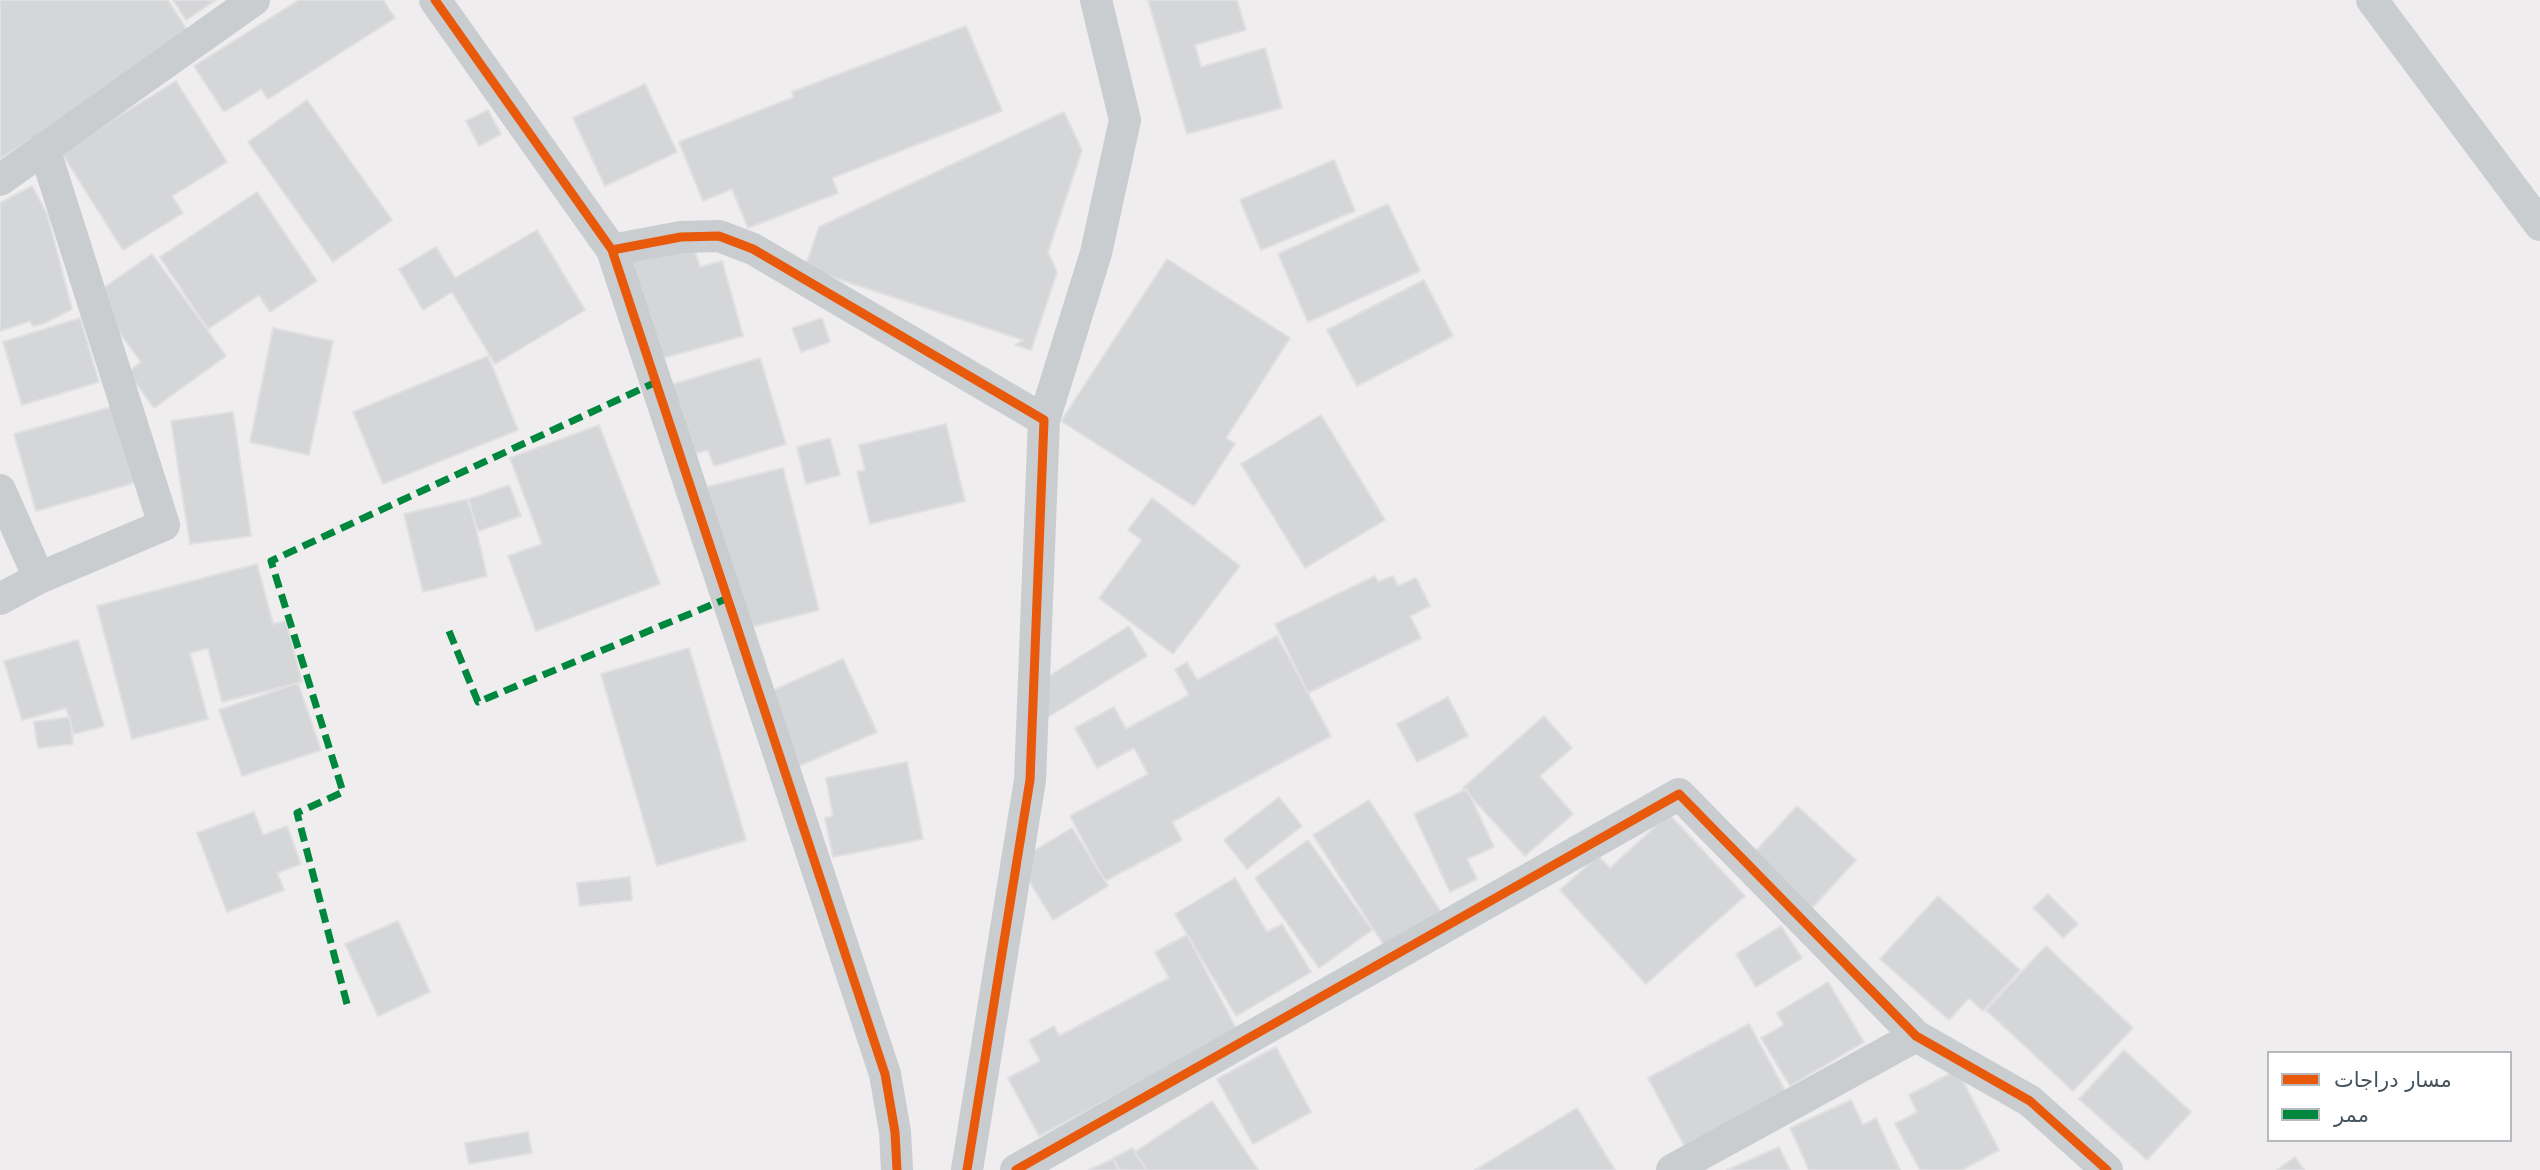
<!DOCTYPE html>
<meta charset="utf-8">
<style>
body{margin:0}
#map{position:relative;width:2540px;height:1170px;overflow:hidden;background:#efedee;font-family:"DejaVu Sans","Noto Sans Arabic",sans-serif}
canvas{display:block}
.legend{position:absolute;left:2267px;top:1051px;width:245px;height:91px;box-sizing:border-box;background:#fff;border:2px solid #b4babe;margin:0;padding:9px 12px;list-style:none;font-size:21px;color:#43525c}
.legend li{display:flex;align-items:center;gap:14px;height:35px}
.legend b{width:35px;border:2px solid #b4babe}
</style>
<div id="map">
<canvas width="2540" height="1170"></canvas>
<ul class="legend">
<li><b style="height:9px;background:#e8590c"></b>مسار دراجات</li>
<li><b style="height:9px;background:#00873e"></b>ممر</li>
</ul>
</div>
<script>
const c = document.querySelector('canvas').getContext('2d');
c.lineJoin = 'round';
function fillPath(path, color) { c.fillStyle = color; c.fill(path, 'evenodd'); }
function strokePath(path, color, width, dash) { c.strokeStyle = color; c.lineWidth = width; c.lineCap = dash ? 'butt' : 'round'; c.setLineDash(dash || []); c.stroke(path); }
const building = new Path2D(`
 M0 0H168L191 36 0 159Z
 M173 0H216L186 20Z
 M299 0H383L395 18 268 99 261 89 224 112 194 66Z
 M1148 0H1237L1246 30 1195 45 1201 67 1265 48 1282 108 1187 134Z
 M966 26 1002 111 832 178 838 193 748 228 732 189 703 201 679 142 794 97 792 92Z
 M176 81 227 162 172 196 183 213 123 250 61 152Z
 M645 84 677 152 605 186 573 118Z
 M307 100 392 220 333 262 248 142Z
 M488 110 501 134 479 146 466 121Z
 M1064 112 1082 150 1048 252 1057 272 1031 350 1015 345 1023 340 805 268 819 227Z
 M1334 160 1355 211 1261 250 1240 200Z
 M32 186 47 214 72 309 43 324 33 326 30 321 0 331V203Z
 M257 192 317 281 270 312 259 295 208 329 160 257Z
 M1388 204 1420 271 1308 322 1278 254Z
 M537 230 585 310 495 364 452 292 423 310 399 269 436 247 455 278Z
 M693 244 700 267 722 261 743 336 652 361 625 264Z
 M152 254 226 356 154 408 128 372 141 362 92 296Z
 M1167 259 1290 338 1226 438 1235 444 1194 506 1061 421Z
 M1424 280 1453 336 1357 386 1327 330Z
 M80 318 99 382 22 405 3 342Z
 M822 318 830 342 801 352 792 328Z
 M273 328 333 341 309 455 250 442Z
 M488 356 518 430 383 484 353 412Z
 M760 358 786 444 714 466 708 450 685 456 664 387Z
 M115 406 137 482 36 511 14 434Z
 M233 412 251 536 190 544 171 421Z
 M1321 415 1385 520 1305 568 1241 464Z
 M946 424 965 501 870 524 857 472 865 470 859 445Z
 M599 425 660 584 536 631 508 556 542 544 510 458Z
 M830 438 840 475 806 484 797 447Z
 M783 468 819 610 739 630 703 488Z
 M509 485 521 516 479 531 467 500Z
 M1152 498 1240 566 1173 654 1099 598 1142 540 1128 530Z
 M469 499 487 576 423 592 404 514Z
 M257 564 273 624 286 621 302 682 222 702 208 648 190 653 208 719 132 739 97 606Z
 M1375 576 1378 582 1393 576 1398 586 1416 578 1430 606 1410 616 1421 638 1308 693 1275 624Z
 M1129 626 1147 656 1040 722 1022 693Z
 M1277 636 1331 736 1172 822 1182 840 1105 881 1070 816 1148 774 1134 748 1097 768 1075 728 1114 707 1126 729 1189 695 1175 669 1187 662 1197 680Z
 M78 640 104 726 74 734 66 708 22 720 4 661Z
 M689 648 746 840 657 866 601 674Z
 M843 659 877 732 799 766 765 694Z
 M298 683 321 750 242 776 219 710Z
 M1448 697 1468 736 1417 762 1397 724Z
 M1544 716 1572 748 1540 776 1573 814 1525 856 1463 788Z
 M70 717 73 744 38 748 34 722Z
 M907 762 923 839 833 857 825 818 833 816 826 778Z
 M1467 789 1494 847 1467 859 1477 879 1450 892 1414 814Z
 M1279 797 1302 826 1247 869 1224 840Z
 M1369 800 1441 912 1385 947 1313 835Z
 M1797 806 1856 860 1812 908 1753 854Z
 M254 812 263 835 287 826 301 864 277 873 284 890 227 912 197 833Z
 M1669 814 1745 896 1646 984 1560 890 1598 856 1610 868Z
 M1072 828 1108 886 1053 920 1017 861Z
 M1308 840 1372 930 1319 968 1255 878Z
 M630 877 632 900 580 906 577 883Z
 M1235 878 1267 932 1282 924 1311 972 1236 1016 1175 914Z
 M2048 894 2078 924 2063 938 2033 908Z
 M1938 896 2020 970 1983 1011 1969 998 1949 1020 1880 959Z
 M398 921 430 992 378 1016 345 944Z
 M1781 926 1802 958 1756 987 1736 954Z
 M1187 935 1238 1032 1039 1136 1008 1078 1040 1061 1029 1040 1054 1026 1059 1036 1169 978 1155 952Z
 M2046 946 2133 1028 2073 1091 1986 1010Z
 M1828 982 1864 1042 1790 1086 1761 1038 1784 1025 1777 1013Z
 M1749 1024 1786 1092 1685 1147 1648 1078Z
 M1276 1047 1311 1112 1253 1144 1217 1079Z
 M2124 1050 2191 1112 2147 1160 2079 1099Z
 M1957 1070 1999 1150 1962 1170H1920L1895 1124 1917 1112 1909 1095Z
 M1851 1100 1863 1125 1876 1118 1900 1170H1809L1790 1128Z
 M1212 1101 1258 1170H1147L1135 1152Z
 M1577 1108 1615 1170H1475Z
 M528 1132 532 1153 469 1164 465 1143Z
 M1779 1147 1790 1170H1727Z
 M1133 1148 1146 1170H1120L1113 1158Z
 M2295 1157 2304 1170H2277Z
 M1113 1159 1118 1170H1089Z`);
fillPath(building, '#d5d6d8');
strokePath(building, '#e0dfe1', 2);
strokePath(new Path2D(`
 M435 0 612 250 885 1074 895 1132 897 1170
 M2372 0 2540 225
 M0 180 254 0
 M612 250 681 237 719 236 753 249 1044 420 1030 780 967 1170
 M1044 420 1096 253 1125 120 1096 0
 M0 490 39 578
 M0 599 39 578 164 525 44 148
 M1016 1170 1679 794 1916 1036 2030 1101 2107 1170
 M1672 1170 1916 1036`), '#c9cdcf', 32);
strokePath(new Path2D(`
 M449 631 478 702 728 598
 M347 1004 297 813 343 792 271 561 654 383`), '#00873e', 7, [14, 7]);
strokePath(new Path2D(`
 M435 0 612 250 885 1074 895 1132 897 1170
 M612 250 681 237 719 236 753 249 1044 420 1030 780 967 1170
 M1016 1170 1679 794 1916 1036 2030 1101 2107 1170`), '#e8590c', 9);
</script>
